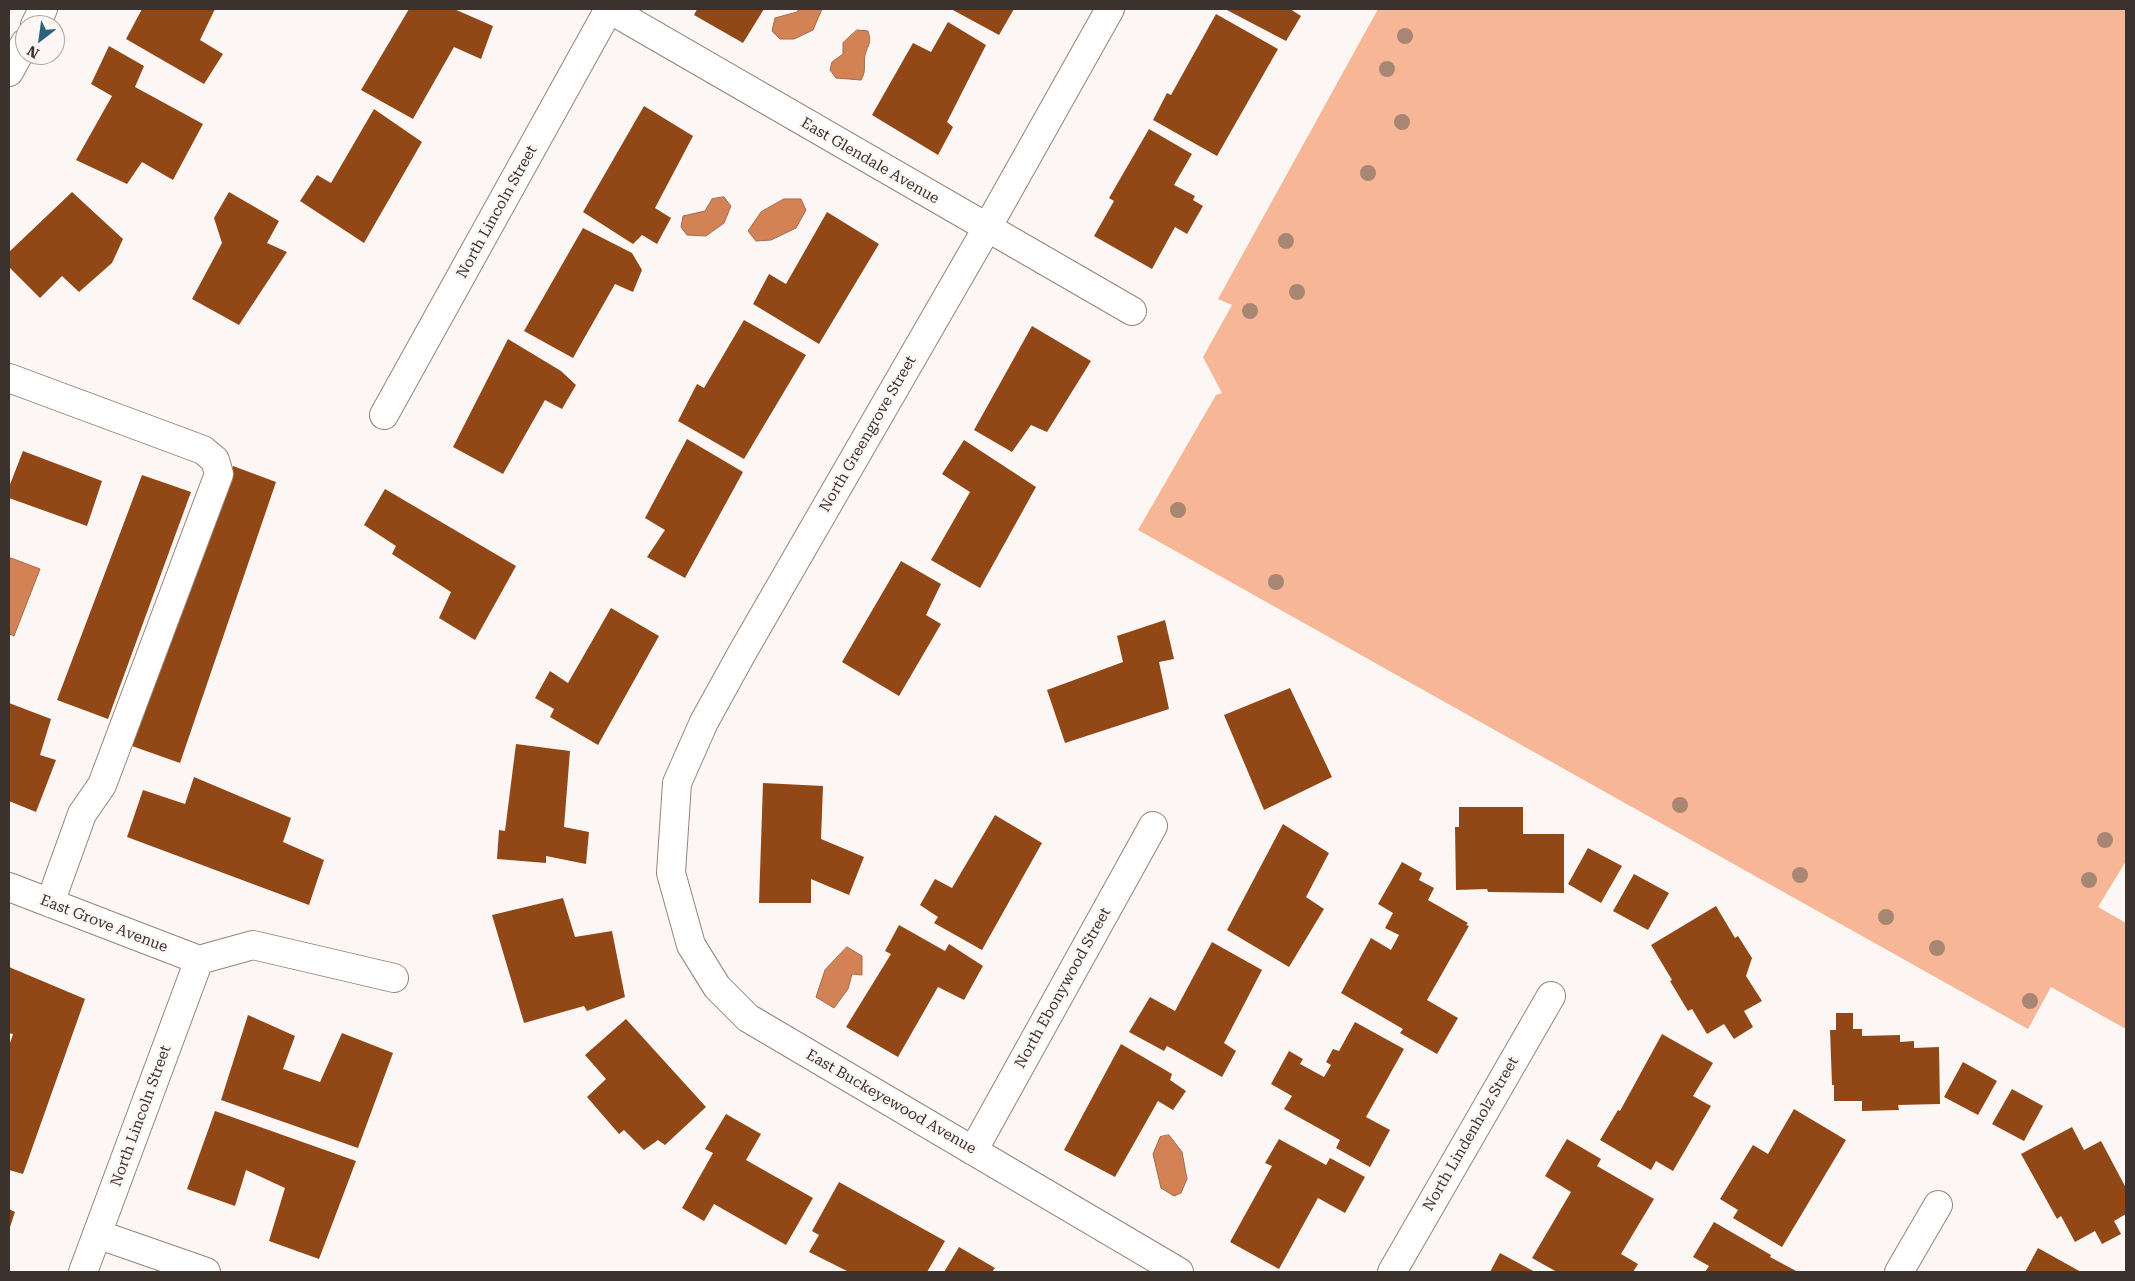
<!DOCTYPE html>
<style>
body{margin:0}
#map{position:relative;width:2135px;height:1281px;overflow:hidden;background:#fcf7f4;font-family:"Roboto Serif",serif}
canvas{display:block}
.frame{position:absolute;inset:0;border:10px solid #3c322d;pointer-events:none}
.north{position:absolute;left:15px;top:15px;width:50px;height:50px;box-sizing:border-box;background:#fcf7f4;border:1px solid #afa8a4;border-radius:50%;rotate:210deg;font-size:14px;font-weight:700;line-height:20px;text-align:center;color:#3c322d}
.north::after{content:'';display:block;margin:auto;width:18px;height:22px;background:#2b627c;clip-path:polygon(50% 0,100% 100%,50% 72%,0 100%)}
</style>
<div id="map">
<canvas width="2135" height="1281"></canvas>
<div class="frame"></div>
<div class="north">N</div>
</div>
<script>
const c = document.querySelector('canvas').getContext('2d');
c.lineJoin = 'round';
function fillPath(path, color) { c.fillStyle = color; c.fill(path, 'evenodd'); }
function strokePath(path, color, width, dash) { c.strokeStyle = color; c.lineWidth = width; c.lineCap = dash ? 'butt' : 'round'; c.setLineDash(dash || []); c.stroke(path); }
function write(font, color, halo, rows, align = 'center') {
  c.font = font + ' "Roboto Serif",serif'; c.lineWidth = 5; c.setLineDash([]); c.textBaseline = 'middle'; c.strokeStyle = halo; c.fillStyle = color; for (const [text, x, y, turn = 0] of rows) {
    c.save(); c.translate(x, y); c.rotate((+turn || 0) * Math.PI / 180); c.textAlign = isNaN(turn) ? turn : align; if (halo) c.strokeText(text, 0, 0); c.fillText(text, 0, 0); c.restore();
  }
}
fillPath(new Path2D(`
 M1378 9H2126V861L2098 907 2126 923V1029L2051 987 2028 1029 1138 530 1216 395 1222 393 1203 357 1232 305 1218 299Z`), '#f7b695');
const water = new Path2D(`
 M799 9H822L813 30 794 39H780L772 31 775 18 797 12Z
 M857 30 868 31C872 44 868 44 865 55 863 66 867 69 861 80L836 78 830 70 832 62 843 54V43Z
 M724 197 731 206 724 223 706 236 687 235 681 227 683 216 705 211 712 199Z
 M784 199H801L806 210 796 228 771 240 756 241 748 231 761 212Z
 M11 558 40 569 14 636 9 634V562Z
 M847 947 862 956V975L852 974 848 989 834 1008 816 997 825 970Z
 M1169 1135 1182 1152 1187 1179 1181 1193 1174 1196 1161 1188 1153 1154 1160 1137Z`);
fillPath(water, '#d38255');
strokePath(water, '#a66a49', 1);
fillPath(new Path2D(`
 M142 9H215L200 40 223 54 204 84 126 39Z
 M409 9H454L493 26 481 59 454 47 413 119 361 90Z
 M697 9H764L743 43 694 15Z
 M951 9H1014L999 35Z
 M1225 9H1290L1301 16 1286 41Z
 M1216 14 1278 49 1217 156 1153 120 1167 93 1171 95Z
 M948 22 986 45 947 122 953 127 938 155 872 115 913 43 931 52Z
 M109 46 144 66 135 87 203 124 173 180 142 162 127 184 76 160 112 96 91 84Z
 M644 106 693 136 655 208 671 218 657 244 642 235 633 244 583 212Z
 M374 109 422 142 364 243 300 201 317 175 331 183Z
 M1149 129 1192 154 1174 185 1195 196 1193 200 1203 206 1187 234 1175 227 1152 269 1094 236 1114 201 1109 198Z
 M72 192 123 239 112 263 79 292 62 276 40 298 9 267V252Z
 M229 192 279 221 267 243 287 252 239 325 192 299 222 243 214 218Z
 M827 212 879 244 819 344 753 304 769 274 786 284Z
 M583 228 632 253 642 270 633 292 615 284 573 358 524 331Z
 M744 320 806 355 744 459 678 421 697 384 704 388Z
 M1032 326 1091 361 1047 432 1031 425 1012 452 974 430Z
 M508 339 561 371 576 385 562 409 545 400 503 474 453 447Z
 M687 439 743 472 685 578 647 557 665 530 645 518Z
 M964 440 1036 487 980 588 931 560 970 492 942 474Z
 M23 451 102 481 87 526 9 498V487Z
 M233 466 276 482 180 763 132 746Z
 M142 475 191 492 108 719 57 700Z
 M385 489 516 566 475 640 439 618 451 592 392 554 396 546 364 525Z
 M901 561 941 584 926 615 941 624 899 696 842 662Z
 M611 608 659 636 598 745 550 717 554 709 535 698 550 671 568 683Z
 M1165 620 1174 659 1159 662 1169 709 1065 743 1047 690 1123 662 1117 636Z
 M1290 688 1332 777 1264 810 1224 715Z
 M9 703 51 719 40 755 56 760 36 812 9 801Z
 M516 744 570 751 564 827 589 832 586 864 546 856V863L497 859 499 830 505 831Z
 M194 777 291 818 283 842 324 860 309 905 127 837 143 790 185 804Z
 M763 783 823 786 821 839 864 857 849 895 811 879V903H759Z
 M1459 807H1523V834H1564V893L1488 892 1487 889 1456 890 1455 827H1459Z
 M995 815 1042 843 982 950 934 923 938 917 920 905 935 879 952 888Z
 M1283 824 1329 853 1306 897 1324 909 1289 967 1227 930Z
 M1588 848 1622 866 1601 903 1568 884Z
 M1402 862 1422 873 1419 880 1434 888 1428 900 1468 923 1466 925 1469 926 1427 1000 1458 1018 1437 1054 1400 1033 1403 1029 1341 993 1371 938 1391 950 1399 935 1385 928 1393 913 1378 904Z
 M1634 874 1669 893 1648 930 1613 911Z
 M563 898 575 937 612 931 625 997 587 1011 584 1006 524 1023 492 915Z
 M1716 906 1735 938 1738 936 1752 958 1746 976 1762 1001 1744 1011 1753 1027 1734 1039 1724 1024 1707 1034 1692 1009 1688 1011 1670 981 1672 980 1651 945Z
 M899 925 945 951 949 944 983 966 964 1000 938 987 898 1057 846 1027 891 954 885 951Z
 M1212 942 1262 970 1224 1043 1236 1051 1222 1077 1167 1046 1164 1051 1129 1032 1150 997 1175 1011Z
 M9 967 85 999 23 1174 9 1170V1046L13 1034 9 1033Z
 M1836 1013H1853V1029H1862V1036L1900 1035V1042L1914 1041V1048L1939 1047 1940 1104 1898 1105 1899 1110 1862 1111V1101H1834V1085H1832L1830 1030H1836Z
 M248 1015 295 1036 283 1069 320 1082 342 1033 393 1053 358 1148 221 1100Z
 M626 1019 706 1107 665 1145 658 1140 644 1150 624 1130 619 1134 587 1097 606 1079 585 1055Z
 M1355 1022 1404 1049 1366 1117 1390 1130 1370 1167 1336 1148 1340 1140 1284 1109 1292 1096 1271 1084 1289 1051 1303 1059 1300 1064 1324 1077 1331 1065 1326 1062 1333 1049 1339 1051Z
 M1662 1034 1713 1063 1693 1096 1711 1106 1673 1171 1656 1161 1651 1170 1600 1140 1618 1110 1620 1111Z
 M1121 1044 1172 1074 1170 1080 1186 1091 1173 1110 1158 1101 1115 1177 1064 1150Z
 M1963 1062 1997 1081 1978 1115 1944 1097Z
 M2012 1089 2043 1106 2024 1141 1992 1124Z
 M1794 1109 1846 1140 1782 1247 1733 1218 1738 1210 1720 1199 1753 1145 1768 1154Z
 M215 1111 356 1161 319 1259 269 1241 285 1188 246 1170 235 1206 187 1189Z
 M726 1114 761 1134 746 1160 813 1198 786 1245 714 1204 704 1221 682 1208 713 1153 705 1149Z
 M2072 1127 2084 1150 2101 1141 2126 1188V1214L2114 1221 2121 1234 2102 1244 2095 1231 2075 1242 2061 1216 2057 1219 2021 1154Z
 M1279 1139 1326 1165 1330 1158 1365 1177 1345 1213 1318 1198 1279 1269 1230 1242 1272 1166 1265 1163Z
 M1567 1139 1601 1159 1597 1166 1654 1199 1621 1254 1638 1264 1633 1272H1557L1532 1258 1571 1192 1545 1176Z
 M839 1182 945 1241 927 1272H849L809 1252 819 1235 812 1231Z
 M9 1209 15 1212 9 1230Z
 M1714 1222 1771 1255 1770 1257 1798 1272H1705L1709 1266 1693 1257Z
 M959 1247 995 1268 992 1272H944Z
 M2038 1248 2081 1272H2025Z
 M1500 1253 1535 1272H1490Z`), '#924717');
const minor = new Path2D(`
 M609 9 1132 311
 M1110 9 987 228 742 653 704 722 677 783 671 873 691 945 717 987 748 1018 1179 1272
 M35 25 43 9
 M9 72 25 43
 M9 378 203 450 215 460 219 474 102 785 82 814 50 903
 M384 415 609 9
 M9 887 199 960
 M199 960 253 945 394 978
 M973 1151 1153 826
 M97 1234 206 1272
 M83 1272 199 960
 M1392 1272 1551 996
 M1899 1272 1938 1205`);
strokePath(minor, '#9a8276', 30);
strokePath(minor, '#fff', 28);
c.fillStyle = '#a78773';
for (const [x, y] of [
 [1405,36],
 [1387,69],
 [1402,122],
 [1368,173],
 [1286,241],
 [1297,292],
 [1250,311],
 [1178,510],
 [1276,582],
 [1680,805],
 [2105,840],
 [1800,875],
 [2089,880],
 [1886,917],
 [1937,948],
 [2030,1001]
]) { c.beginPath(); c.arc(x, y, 8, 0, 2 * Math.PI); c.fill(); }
write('15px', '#3c322d', '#fcf7f4', [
 ["East Glendale Avenue",870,161,30],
 ["North Lincoln Street",497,212,-61],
 ["North Greengrove Street",868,434,-60],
 ["East Grove Avenue",104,924,21],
 ["North Ebonywood Street",1063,988,-61],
 ["East Buckeyewood Avenue",891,1102,30],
 ["North Lincoln Street",141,1116,-70],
 ["North Lindenholz Street",1471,1134,-60]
]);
</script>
